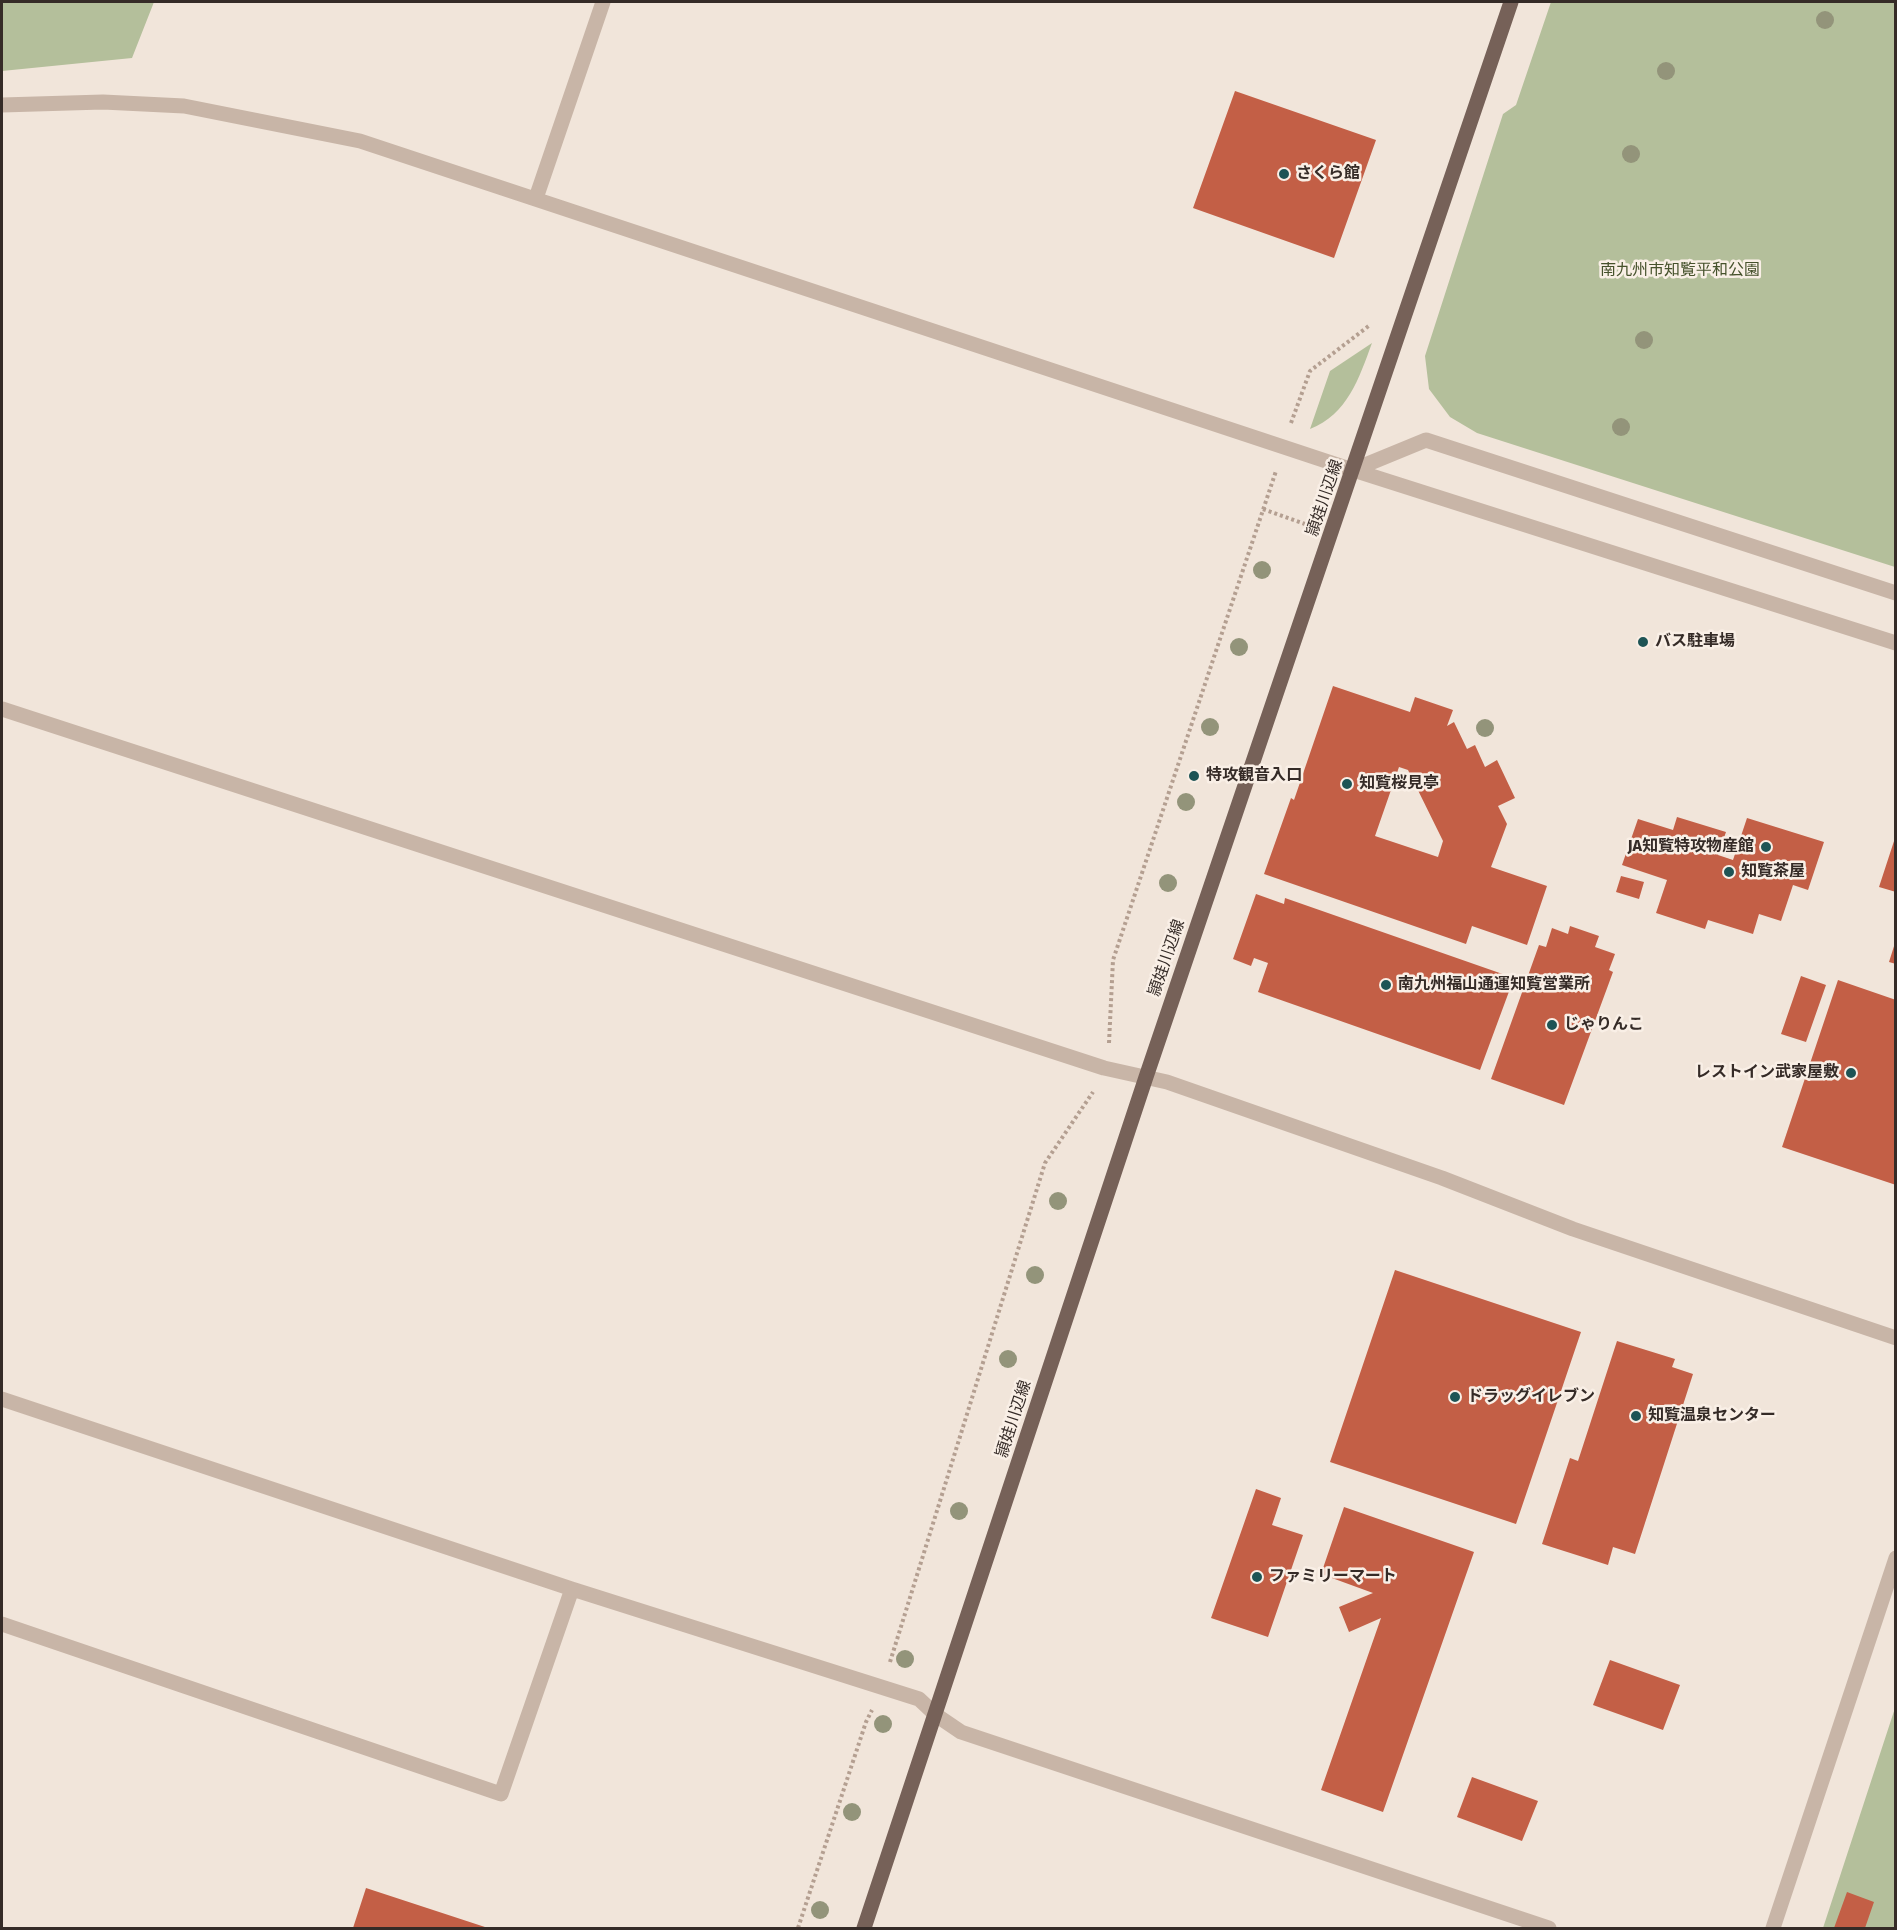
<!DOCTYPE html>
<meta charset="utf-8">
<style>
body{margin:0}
#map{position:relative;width:1897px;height:1930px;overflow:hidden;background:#f1e5da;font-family:"Fira Sans",sans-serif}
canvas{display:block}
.frame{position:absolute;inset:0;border:3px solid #352b27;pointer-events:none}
</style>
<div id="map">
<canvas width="1897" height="1930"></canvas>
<div class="frame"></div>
</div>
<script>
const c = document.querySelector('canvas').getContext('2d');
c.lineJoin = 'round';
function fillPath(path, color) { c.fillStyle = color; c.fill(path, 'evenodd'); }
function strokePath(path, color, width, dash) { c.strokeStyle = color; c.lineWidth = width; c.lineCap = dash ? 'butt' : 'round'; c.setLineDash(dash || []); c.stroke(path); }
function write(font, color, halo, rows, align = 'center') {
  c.font = font + ' "Fira Sans","Noto Sans JP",sans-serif'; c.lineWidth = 5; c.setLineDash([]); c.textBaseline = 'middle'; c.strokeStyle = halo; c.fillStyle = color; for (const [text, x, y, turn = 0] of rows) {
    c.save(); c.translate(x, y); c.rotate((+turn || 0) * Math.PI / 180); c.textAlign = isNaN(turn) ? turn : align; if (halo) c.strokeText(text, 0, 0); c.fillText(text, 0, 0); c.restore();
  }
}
fillPath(new Path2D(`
 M2 2H154L132 58 2 71Z
 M1551 2H1895V567L1477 433 1450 417 1429 389 1425 356 1503 114 1516 105Z
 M1372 343C1359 378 1348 414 1310 429L1330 371Z
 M1895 1708V1928H1823Z`), '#b4bf9b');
fillPath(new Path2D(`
 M1235 91 1376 140 1334 258 1193 208Z
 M1333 686 1410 712 1415 697 1453 710 1447 726 1454 722 1467 749 1475 745 1485 767 1497 760 1515 798 1498 806 1507 824 1491 867 1547 886 1527 945 1472 926 1466 944 1264 874 1291 798 1294 800ZM1399 767 1408 770 1443 841 1438 857 1375 836Z
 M1677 817 1726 832 1718 855 1733 860 1747 818 1824 842 1808 890 1793 885 1781 921 1759 914 1753 934 1708 920 1705 929 1656 913 1667 880 1622 865 1638 819 1673 830Z
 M1895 838H1896V892L1879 887Z
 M1621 876 1644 882 1639 899 1616 892Z
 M1256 894 1284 904 1285 898 1514 978 1480 1070 1258 992 1268 963 1254 958 1251 966 1233 959Z
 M1570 926 1599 936 1595 947 1615 954 1609 970 1613 972 1564 1105 1491 1079 1539 945 1546 947 1552 928 1568 934Z
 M1895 943H1896V964L1889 962Z
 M1801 976 1826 985 1806 1042 1781 1034Z
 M1838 980 1896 1000V1185L1782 1147Z
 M1395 1270 1581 1332 1516 1524 1330 1462Z
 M1617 1341 1675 1359 1672 1367 1693 1374 1635 1554 1613 1547 1608 1565 1542 1544 1570 1458 1578 1461Z
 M1256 1489 1281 1498 1272 1525 1303 1535 1268 1637 1211 1618Z
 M1344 1507 1474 1552 1383 1812 1321 1790 1381 1618 1349 1632 1339 1607 1373 1593 1321 1574Z
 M1610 1660 1680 1685 1663 1730 1593 1705Z
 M1472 1777 1538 1801 1522 1841 1457 1817Z
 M366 1888 488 1928H353Z
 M1847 1892 1874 1902 1865 1928H1834Z`), '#c35f46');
strokePath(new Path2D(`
 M1291 423 1310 371 1370 325
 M1263 509 1305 524
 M1109 1043 1113 960 1276 471
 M890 1662 1045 1163 1093 1092
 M798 1928 866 1722 872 1710`), '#b49f91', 4, [3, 3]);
strokePath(new Path2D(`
 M2 105 103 102 184 106 360 141 1353 470 1896 643
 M536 198 603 2
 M1353 470 1426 440 1896 593
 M2 709 1104 1068 1167 1082 1442 1178 1573 1229 1896 1338
 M2 1399 572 1589 919 1699 936 1715 961 1732 1549 1928
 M2 1624 501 1794 572 1589
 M1773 1928 1896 1558`), '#c8b5a7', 15);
strokePath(new Path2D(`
 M864 1928 1146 1077 1511 2`), '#766158', 15);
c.fillStyle = '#93947a';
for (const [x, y] of [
 [1825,20],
 [1666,71],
 [1631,154],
 [1644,340],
 [1621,427],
 [1262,570],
 [1239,647],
 [1210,727],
 [1485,728],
 [1186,802],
 [1168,883],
 [1058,1201],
 [1035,1275],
 [1008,1359],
 [959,1511],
 [905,1659],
 [883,1724],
 [852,1812],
 [820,1910]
]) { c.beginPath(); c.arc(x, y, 9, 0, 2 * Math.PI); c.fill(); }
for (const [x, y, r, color] of [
 [1284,174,6,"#1e5455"],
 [1643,642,6,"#1e5455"],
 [1194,776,6,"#1e5455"],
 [1347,784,6,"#1e5455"],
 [1766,847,6,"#1e5455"],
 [1729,872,6,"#1e5455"],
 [1386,985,6,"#1e5455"],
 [1552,1025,6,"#1e5455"],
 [1851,1073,6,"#1e5455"],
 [1455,1397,6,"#1e5455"],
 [1636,1416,6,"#1e5455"],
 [1257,1577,6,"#1e5455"]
]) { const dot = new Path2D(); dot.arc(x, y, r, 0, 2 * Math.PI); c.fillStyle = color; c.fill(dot); strokePath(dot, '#f9efe6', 2); }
write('bold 16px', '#352b27', '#f9efe6', [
 ["さくら館",1296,174],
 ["バス駐車場",1655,642],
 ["特攻観音入口",1206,776],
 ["知覧桜見亭",1359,784],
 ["JA知覧特攻物産館",1754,847,"right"],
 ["知覧茶屋",1741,872],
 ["南九州福山通運知覧営業所",1398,985],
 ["じゃりんこ",1564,1025],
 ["レストイン武家屋敷",1839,1073,"right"],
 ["ドラッグイレブン",1467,1397],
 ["知覧温泉センター",1648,1416],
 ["ファミリーマート",1269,1577]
], 'left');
write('16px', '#46522c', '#f9efe6', [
 ["南九州市知覧平和公園",1680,271]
]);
write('16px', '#352b27', '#f9efe6', [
 ["頴娃川辺線",1325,498,-71],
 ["頴娃川辺線",1167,958,-71],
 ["頴娃川辺線",1014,1419,-72]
]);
</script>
